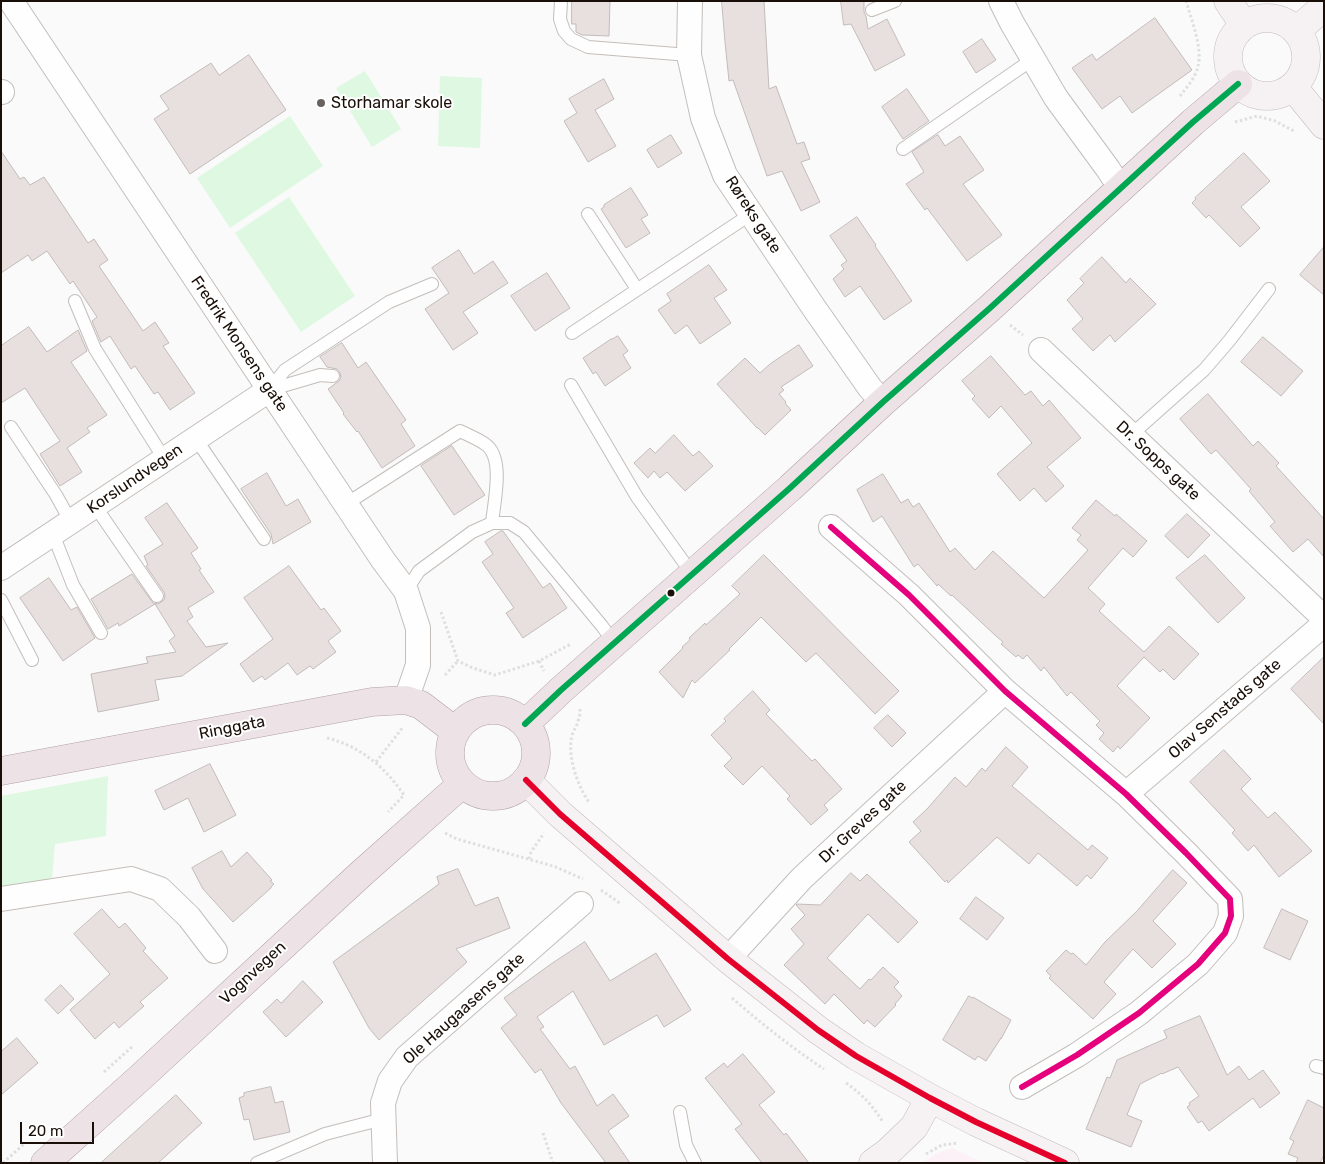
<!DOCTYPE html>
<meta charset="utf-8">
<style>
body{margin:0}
#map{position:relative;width:1325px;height:1164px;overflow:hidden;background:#fafafa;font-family:Rubik,sans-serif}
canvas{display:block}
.frame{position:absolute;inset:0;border:2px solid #1a0f08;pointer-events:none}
.scale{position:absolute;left:20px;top:1122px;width:74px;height:22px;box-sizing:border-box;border:2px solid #1a0f08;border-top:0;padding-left:6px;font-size:15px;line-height:18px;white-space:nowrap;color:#1a0f08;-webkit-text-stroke:4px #fff;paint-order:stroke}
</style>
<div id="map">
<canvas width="1325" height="1164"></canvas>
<div class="frame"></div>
<div class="scale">20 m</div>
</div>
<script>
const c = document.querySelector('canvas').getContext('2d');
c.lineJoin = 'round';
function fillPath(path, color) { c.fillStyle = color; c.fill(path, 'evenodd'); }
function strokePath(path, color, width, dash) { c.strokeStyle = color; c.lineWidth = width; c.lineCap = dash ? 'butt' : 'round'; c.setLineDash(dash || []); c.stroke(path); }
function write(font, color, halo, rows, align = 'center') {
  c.font = font + ' Rubik,sans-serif'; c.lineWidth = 4; c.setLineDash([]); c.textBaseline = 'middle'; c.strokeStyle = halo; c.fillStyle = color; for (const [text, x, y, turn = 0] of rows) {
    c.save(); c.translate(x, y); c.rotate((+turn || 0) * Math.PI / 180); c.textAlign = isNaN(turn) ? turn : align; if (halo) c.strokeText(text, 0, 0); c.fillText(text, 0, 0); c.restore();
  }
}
fillPath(new Path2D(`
 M952 1148 984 1163H922L935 1154Z`), '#fcf1f7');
fillPath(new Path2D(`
 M365 71 401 129 372 147 336 88Z
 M440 76 482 78 480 148 438 146Z
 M290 116 323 166 230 228 197 178Z
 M289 197 355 296 301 332 235 233Z
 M108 776 106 836 55 844 52 879 1 889V796Z`), '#def8e2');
const building = new Path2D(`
 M572 1H610L609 36 582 35 576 32V24H572Z
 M722 1H764L769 89 776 86 797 144 804 142 810 159 801 162 820 202 801 211 782 171 767 176 733 80 729 81 725 42Z
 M841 1H864V12L866 16 868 29 887 19 905 55 875 71 851 24 844 25Z
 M1155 18 1192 70 1132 113 1120 96 1102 109 1072 68 1092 54 1096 60Z
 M982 39 996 60 976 73 963 52Z
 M249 55 286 110 190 174 154 119 169 109 160 96 211 63 219 75Z
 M604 79 614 99 595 110 616 146 588 162 564 121 577 113 569 99Z
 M907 89 929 121 903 139 882 107Z
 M671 135 682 153 658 168 647 150Z
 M938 135 945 146 960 136 984 170 963 184 1002 235 967 261 927 208 925 210 906 184 924 172 912 152Z
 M1 151 20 179 24 177 30 185 44 177 88 243 94 239 108 260 99 266 143 331 155 322 169 343 163 346 195 393 170 410 158 392 154 394 135 366 131 369 110 336 101 342 92 321 97 317 73 281 70 284 47 251 32 261 28 255 1 273Z
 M1244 153 1270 181 1241 207 1260 228 1240 247 1209 215 1206 218 1192 203 1196 199 1195 198Z
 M631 188 648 215 641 219 650 233 626 248 601 209 604 207V205Z
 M857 217 876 245 875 246 912 301 884 320 860 286 845 297 833 279 844 269 841 265 847 261 830 236Z
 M1324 247V295L1300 275Z
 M459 250 474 274 493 261 508 283 463 312 478 333 453 350 425 309 449 293 432 268Z
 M1102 257 1126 283 1130 278 1156 304 1115 342 1110 335 1093 351 1072 329 1083 319 1067 300 1084 283 1080 279Z
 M709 265 727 290 714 298 731 323 700 344 687 325 675 334 658 310 671 301 667 294Z
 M547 273 570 308 535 331 511 296Z
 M29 327 47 352 78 330 87 351 71 362 107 415 87 428 90 432 67 448 82 472 60 486 40 454 60 441 25 388 1 403V346Z
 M618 336 628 351 623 355 631 368 605 386 596 372 593 374 583 358 611 339H612Z
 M1263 337 1303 371 1281 396 1241 362Z
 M342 343 358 368 366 362 406 420 401 424 415 446 382 468 358 431 357 432 343 414 344 413 328 389 339 381 341 377 340 373 337 369 327 367 320 357Z
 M799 345 813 366 781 387 784 390 779 394 786 402 785 403 791 410 765 435 758 428H757L717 384 745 358 760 373 770 364Z
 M991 356 1025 395 1031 391 1043 406 1049 400 1081 438 1047 467 1064 486 1046 502 1034 488 1020 501 997 474 1032 443 1001 406 989 418 972 399 975 396 962 381Z
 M1208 394 1253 446 1258 441 1279 463 1276 466 1324 519V557L1308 539 1293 552 1270 526 1275 522 1249 491 1251 489 1216 450 1211 454 1180 419Z
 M674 435 693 456 699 451 713 466 685 491 667 472 660 478 654 471 648 478 634 463 650 448 655 453Z
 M452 446 485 495 454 515 421 466Z
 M267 473 286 506 298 499 311 522 273 544 271 534 241 489Z
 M883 474 901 503 908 499 913 507 919 503 950 552 955 548 975 570 993 551 1044 598 1088 550 1077 540 1081 535 1072 528 1096 500 1115 516 1116 514 1147 541 1133 557 1123 548 1088 588 1105 604 1099 611 1144 652 1169 626 1199 654 1174 680 1163 669 1160 672 1144 657 1117 686 1150 718 1120 749 1118 746 1113 752 1099 739 1104 733 1096 725 1100 721 1071 692 1067 696 1044 667 1041 671 1027 655 1023 659 1018 655 1016 657 1001 644 1003 642 996 636 952 595 951 596 938 584 937 586 918 564 914 567 882 516 873 522 857 490Z
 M167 503 198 548 191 553 201 569 199 570 214 592 188 608 193 617 187 621 206 647 228 643 182 676 155 680 159 700 98 712 91 674 148 663 146 657 176 652 169 641 175 636 155 604 119 626 118 623 108 629 91 599 132 574 153 603 158 604 164 600 165 596 164 592 146 566 148 565 144 556 163 544 145 518Z
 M1187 514 1210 535 1188 558 1165 536Z
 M501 531H503L543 588 550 583 567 608 523 638 506 613 514 608 482 562 493 554 485 542Z
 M764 555 899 691 875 714 816 653 806 662 761 617 729 649 730 650 695 683 692 680 683 698 659 672 683 648 682 647 690 640 689 638 705 623 706 625 740 594 732 586Z
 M1205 555 1245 598 1218 623 1176 578Z
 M289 566 321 610 324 608 341 631 328 641 336 652 313 669 310 666 297 675 288 663 265 680 262 676 253 682 240 664 273 639 244 598Z
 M49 578 71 610 77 607 95 638 63 661 20 598Z
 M1324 657V724L1291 689Z
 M753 691 770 710 766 714 812 761 815 759 842 789 824 805 828 810 811 825 787 799 790 796 762 766 743 785 724 766 732 758 711 735 726 721 724 719Z
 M888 715 906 733 892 747 874 728Z
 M1006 747 1028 767 1012 786 1088 850 1092 845 1108 858 1091 879 1087 875 1077 886 1038 853 1029 864 997 837 948 883 947 880 945 882 909 842 921 831 913 822 927 809 955 777 966 787 982 768 985 771Z
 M1224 750 1251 779 1241 789 1268 818 1275 812 1312 851 1279 877 1254 845 1248 851 1232 833 1235 830 1190 782Z
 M210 764 236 815 204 832 188 798 164 810 155 791Z
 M222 851 231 867 247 852 272 880 270 881 274 884 271 887V888L233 922 203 889 192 868Z
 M458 869 475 906 498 897 510 928 456 949 467 962 379 1040 369 1028 333 962 439 884 437 877Z
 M1173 870 1187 883 1153 921 1176 944 1152 968 1133 949 1104 982 1116 994 1093 1019 1049 978 1051 976 1046 971 1066 950 1071 954 1073 953 1086 965 1105 942 1137 911Z
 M851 873 860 881 867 874 918 922 898 943 868 914 827 958 860 989 869 979 871 980 883 967 899 982 894 987 902 996 895 1004 896 1005 875 1027 867 1020 864 1024 834 994 825 1004 784 965 804 944 791 929 805 915 796 905 797 904 820 905Z
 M976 897 1004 918 987 940 960 919Z
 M102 909 119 928 125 923 146 948 143 951 168 978 140 1002 144 1006 119 1028 114 1022 95 1039 70 1010 110 974 74 934Z
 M1282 909 1308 921 1290 960 1264 948Z
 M585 942 610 981 656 953 691 1010 664 1027 657 1015 604 1045 573 991 537 1017 544 1027 540 1029 570 1069 575 1066 597 1106 613 1094 629 1116 608 1131 630 1163H606L561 1103 541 1069 535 1073 501 1028 517 1015 504 998 551 964Z
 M303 981 323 1002 286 1037 263 1012 277 999 281 1003Z
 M61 985 74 999 58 1014 45 1000Z
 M969 996 972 998 973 997 1011 1020 1001 1039V1038L986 1061 978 1056 975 1060 943 1040Z
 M1200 1016 1227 1075 1239 1066 1249 1080 1263 1070 1280 1093 1260 1108 1253 1098 1209 1131 1202 1121 1198 1123 1187 1107 1190 1105 1189 1103 1199 1096 1178 1067 1162 1074 1161 1073 1160 1074 1140 1084 1127 1115 1142 1121 1131 1147 1086 1129 1107 1077 1110 1078 1117 1060 1167 1038 1164 1031Z
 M17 1038 38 1063 1 1095V1052Z
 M743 1054 775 1092 759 1105 784 1135 786 1133 809 1163H762L735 1129 742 1124 705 1078 724 1063 727 1067Z
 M271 1087 275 1103 283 1101 290 1132 254 1140 249 1119 244 1120 239 1098 244 1096V1093Z
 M176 1095 202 1123 158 1163H101Z
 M1308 1100 1324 1108V1155L1320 1163H1296L1298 1158 1288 1154 1294 1141 1290 1139Z`);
fillPath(building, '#e8e0df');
strokePath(building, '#c2bbba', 1);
const lane = new Path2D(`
 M561 1 560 19 564 31 571 39 588 47 689 55
 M872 10 895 1
 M903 149 1033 59
 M588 214 637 289
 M75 301 95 349 165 460
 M572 333 751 214
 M333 376 320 375 269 390 285 370 389 302 432 284
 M571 385 637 497 693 575
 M11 427 56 495 71 522
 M1131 435 1204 370 1229 341 1269 289
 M196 439 264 539
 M346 504 460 431C468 435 478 439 485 444 505 457 494 502 492 523
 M95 506 157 596
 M53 534 73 585 101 633
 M406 591 419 571 472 532 492 523H510L524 532 602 626 615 644
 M1 600 32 660
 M1316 1066 1324 1068
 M680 1112 686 1145 695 1163
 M257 1163 325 1134 383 1119`);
const street = new Path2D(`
 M11 1 383 560 406 591 418 628V665L406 700
 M690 1 689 55 703 118 725 175 814 308 870 388 883 402
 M1001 1 1012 23 1056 98 1108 169 1121 189
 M1 92H2
 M1041 350 1324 618
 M831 527 909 595 1005 691 1126 794 1186 853 1230 899 1231 916 1225 933 1198 964 1139 1013 1077 1055 1022 1087
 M1 568 269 390
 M1126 794 1324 624
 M1 899 131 879 160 889 189 917 215 951
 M728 959 802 878 1005 691
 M385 1163 383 1103 390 1081 407 1057 581 904`);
const secondary = new Path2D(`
 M1228 1 1244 25
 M1228 57a39 39 0 1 1 78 0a39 39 0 1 1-78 0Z
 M1296 31 1324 7
 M1293 87 1324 125
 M526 780 560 814 728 959 818 1030 856 1056 930 1098 976 1122 1065 1163
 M873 1163 888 1152 914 1127 930 1098`);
const primary = new Path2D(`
 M450 753a43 43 0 1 1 86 0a43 43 0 1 1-86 0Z
 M525 724 561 690 790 488 883 402 990 308 1193 122 1238 84
 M1 771 372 702 406 700 421 705 455 731
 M45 1163 142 1076 362 873 462 784`);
strokePath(lane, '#c4beba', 14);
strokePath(street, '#c4beba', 26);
strokePath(secondary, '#c4beba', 29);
strokePath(primary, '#b1a0a5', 29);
strokePath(new Path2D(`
 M1180 96C1187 87 1196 77 1198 66 1203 49 1191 18 1186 1
 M1235 122 1257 116 1275 121 1294 131
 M1010 325 1023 335
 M441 612 458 661 473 668 495 675 539 661 571 644
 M539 661 544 671
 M445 675 458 661
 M580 709C580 713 580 717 578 721 577 726 574 730 572 735 567 756 577 785 589 802
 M327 738C360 746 385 767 404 795L388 812
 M376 762 403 727
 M445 833 457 839 553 866 583 879
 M529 859 531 852 544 833
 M601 890 621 904
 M732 998C762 1024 792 1048 824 1069
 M104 1072 133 1046
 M846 1083C864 1096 871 1104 883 1122
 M543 1133 553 1163
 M926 1154 942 1145 958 1143
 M3 1163 25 1143`), '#e0dfdf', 3, [2.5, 2.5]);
strokePath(lane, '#fefefe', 12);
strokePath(street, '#fefefe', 24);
strokePath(secondary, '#f6f1f2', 28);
strokePath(primary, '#ede3e7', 28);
strokePath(new Path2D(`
 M831 527 909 595 1005 691 1126 794 1186 853 1230 899 1231 916 1225 933 1198 964 1139 1013 1077 1055 1022 1087`), '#e5007d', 6);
strokePath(new Path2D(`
 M525 724 561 690 790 488 883 402 990 308 1193 122 1238 84`), '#00a651', 6);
strokePath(new Path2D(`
 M526 780 560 814 728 959 818 1030 856 1056 930 1098 976 1122 1065 1163`), '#e4002b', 6);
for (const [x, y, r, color] of [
 [321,103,5,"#68615d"],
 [671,593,4.5,"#1a0f08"]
]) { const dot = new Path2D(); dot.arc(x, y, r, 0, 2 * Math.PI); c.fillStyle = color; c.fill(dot); strokePath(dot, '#fff', 2); }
write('16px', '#1a0f08', '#fff', [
 ["Storhamar skole",331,103]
], 'left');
write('16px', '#1a0f08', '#fff', [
 ["Røreks gate",753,215,57],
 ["Fredrik Monsens gate",239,344,56],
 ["Dr. Sopps gate",1158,461,43],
 ["Korslundvegen",135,479,-34],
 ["Olav Senstads gate",1225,709,-41],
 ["Ringgata",232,728,-11],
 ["Dr. Greves gate",863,822,-43],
 ["Vognvegen",253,973,-43],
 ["Ole Haugaasens gate",464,1009,-42]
]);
</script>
